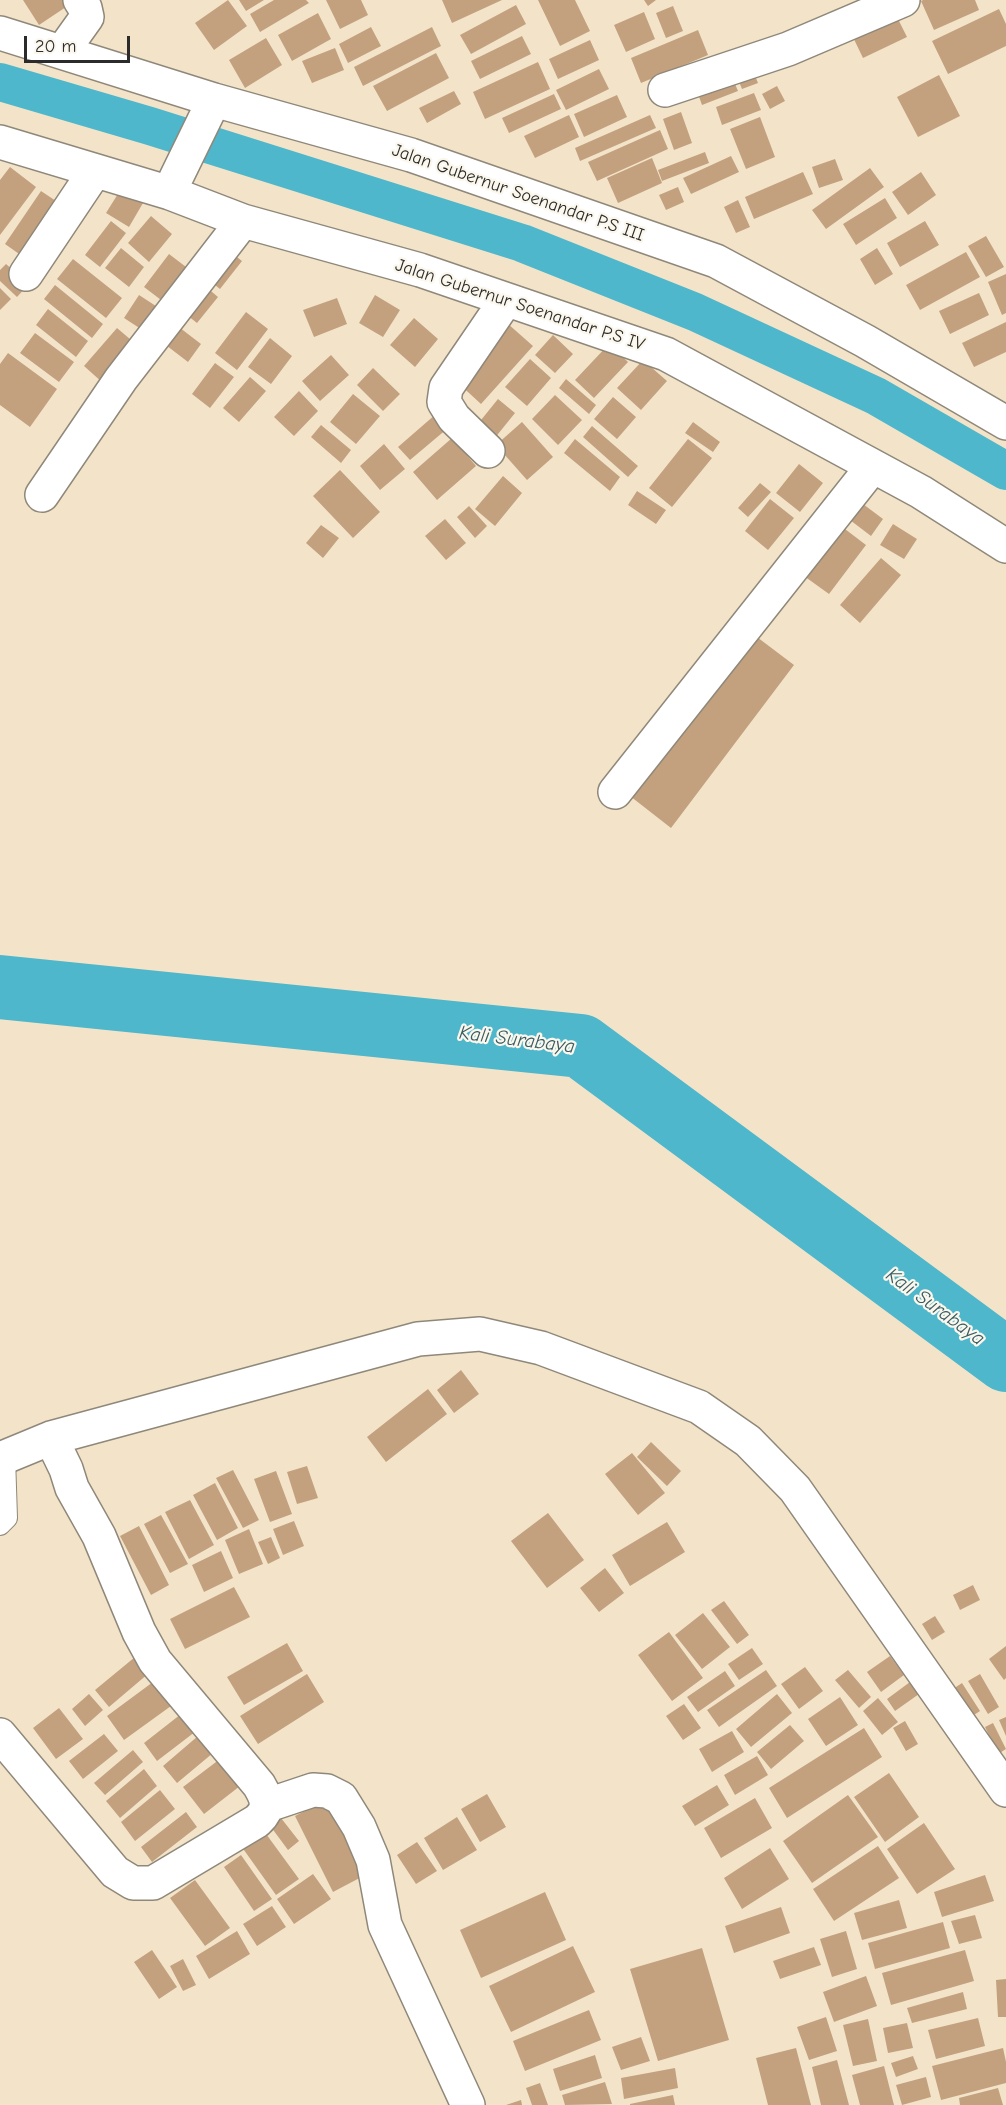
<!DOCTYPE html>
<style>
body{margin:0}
#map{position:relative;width:1006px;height:2105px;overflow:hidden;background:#f3e4c9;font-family:"Comic Neue",sans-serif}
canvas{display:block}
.scale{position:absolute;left:24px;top:36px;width:106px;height:27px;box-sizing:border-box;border:3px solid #2b2b2b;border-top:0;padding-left:8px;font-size:18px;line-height:21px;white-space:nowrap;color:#2b2b2b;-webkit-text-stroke:4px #fbf7ec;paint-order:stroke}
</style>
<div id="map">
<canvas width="1006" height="2105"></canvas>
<div class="scale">20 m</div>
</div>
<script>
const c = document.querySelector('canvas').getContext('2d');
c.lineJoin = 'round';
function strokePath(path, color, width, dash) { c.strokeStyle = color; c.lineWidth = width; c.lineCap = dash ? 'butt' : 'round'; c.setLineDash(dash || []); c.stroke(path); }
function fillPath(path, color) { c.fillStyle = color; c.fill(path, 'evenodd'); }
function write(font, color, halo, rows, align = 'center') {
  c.font = font + ' "Comic Neue",sans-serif'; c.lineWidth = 4.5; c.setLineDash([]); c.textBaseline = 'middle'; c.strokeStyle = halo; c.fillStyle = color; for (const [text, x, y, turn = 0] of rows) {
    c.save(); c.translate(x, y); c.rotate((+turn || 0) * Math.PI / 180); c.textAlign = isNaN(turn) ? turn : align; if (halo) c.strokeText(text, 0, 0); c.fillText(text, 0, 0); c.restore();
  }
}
strokePath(new Path2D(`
 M0 82 150 126 522 243 695 312 876 396 1006 471`), '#4eb7cb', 38);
strokePath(new Path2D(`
 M0 987 581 1046 1006 1360`), '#4eb7cb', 64);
fillPath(new Path2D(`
 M23 0H65L69 5 39 25Z
 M228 0 247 26 214 50 195 23Z
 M239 0H264L246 11Z
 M274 0H306L309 3 260 32 250 14Z
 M326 0H361L368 15 340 29Z
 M442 0H502L452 23Z
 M538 0H575L590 31 560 46Z
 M644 0H656L648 6Z
 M923 0H975L979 10 934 30 921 1Z
 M516 5 526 24 471 54 460 35Z
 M673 6 683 31 666 38 656 13Z
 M893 9 907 37 863 58 850 31Z
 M999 9 1006 24V46L948 74 932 41Z
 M644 12 655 39 626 52 614 25Z
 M318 13 331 39 292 61 278 35Z
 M371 27 381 46 348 63 339 44Z
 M432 27 441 46 363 86 354 67Z
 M698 30 708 55 641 83 631 58Z
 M522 36 531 54 480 79 471 61Z
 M266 38 282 65 245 88 229 60Z
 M590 40 599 60 558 79 549 59Z
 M335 48 344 70 312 83 302 61Z
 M436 53 449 78 387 111 373 86Z
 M538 62 550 89 485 119 473 92Z
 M751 66 758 83 742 89 735 72Z
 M599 69 609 89 566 110 556 90Z
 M939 75 960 116 918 137 897 97Z
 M732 77 738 91 702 105 697 91Z
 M777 86 785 101 770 109 762 94Z
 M454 91 461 104 427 123 419 108Z
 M754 93 761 110 722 125 716 107Z
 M554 94 561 109 509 133 502 118Z
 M617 95 627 117 584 137 574 114Z
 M681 112 692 143 674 150 663 119Z
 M569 115 579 137 535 158 524 136Z
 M650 115 656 128 580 161 575 148Z
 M760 117 775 157 746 169 730 129Z
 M660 130 668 149 597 181 588 162Z
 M705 152 709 163 662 181 658 170Z
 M731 156 739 172 691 194 683 178Z
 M652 158 662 183 618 203 607 178Z
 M835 159 843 180 819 188 812 167Z
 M10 167 36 187 0 235V180Z
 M870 168 884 187 826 229 812 210Z
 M803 172 813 194 754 219 745 197Z
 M921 172 936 195 908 215 892 192Z
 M678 187 684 202 666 210 659 195Z
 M121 189 143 203 129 227 106 213Z
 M41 191 59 203 22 256 5 244Z
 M885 198 897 218 856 245 843 224Z
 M738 200 750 227 736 233 724 207Z
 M151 216 172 234 149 262 128 243Z
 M111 221 126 233 100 267 85 255Z
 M925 221 939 245 900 267 887 243Z
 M986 236 1004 267 986 277 968 246Z
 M121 248 144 267 129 287 105 268Z
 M877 248 893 274 875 285 860 259Z
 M227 249 242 261 220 289 205 277Z
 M966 252 980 277 920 310 906 285Z
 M169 254 190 270 165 303 144 287Z
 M73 259 122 298 106 318 57 279Z
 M6 264 29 284 17 297 0 281V270Z
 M1006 274V313L1002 315 988 282Z
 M199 281 218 297 197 323 178 308Z
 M55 285 103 324 92 338 44 299Z
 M0 288 11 299 0 310Z
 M979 293 989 315 950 334 939 311Z
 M139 295 162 310 147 333 124 318Z
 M375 295 400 310 383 337 359 323Z
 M337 298 347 324 314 337 303 310Z
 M48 309 88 341 76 357 36 325Z
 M246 312 268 329 237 370 215 353Z
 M414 318 438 339 415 367 390 345Z
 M171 321 201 344 188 362 158 339Z
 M1006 322V352L974 367 962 343Z
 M507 323 533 346 481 404 456 381Z
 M117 328 137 345 103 383 84 366Z
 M35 333 74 362 59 382 20 353Z
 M553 335 573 354 555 373 535 355Z
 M270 338 292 356 271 384 248 367Z
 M609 344 628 362 594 398 575 380Z
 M8 353 57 389 30 427 0 405V364Z
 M331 355 349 375 320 401 302 381Z
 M530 359 551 378 527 406 505 387Z
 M643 360 667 381 641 410 617 388Z
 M215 363 234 377 210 408 192 394Z
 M373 368 400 394 383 411 357 385Z
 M250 377 266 391 239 422 223 408Z
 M566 379 596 405 589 414 559 388Z
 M299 391 318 411 294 436 274 417Z
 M353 394 380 416 356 444 330 422Z
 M555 395 582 420 558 445 532 419Z
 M613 397 636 417 617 439 594 419Z
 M498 399 515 413 494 439 477 425Z
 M436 414 448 428 410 460 398 447Z
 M522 422 553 457 527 480 496 445Z
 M693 422 720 442 713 452 685 433Z
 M321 425 351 450 341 463 311 437Z
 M592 426 638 466 628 477 583 437Z
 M452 438 476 466 437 500 413 472Z
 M575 439 620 477 610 491 564 453Z
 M688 439 712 458 672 507 649 488Z
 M384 444 405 469 380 490 360 466Z
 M799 464 823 483 800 512 776 493Z
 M340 470 380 512 353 538 313 496Z
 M503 476 522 493 495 526 475 509Z
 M760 483 771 492 748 517 738 508Z
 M637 491 666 510 656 524 628 505Z
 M770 499 794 518 768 550 745 531Z
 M859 501 883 519 871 536 846 517Z
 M469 506 487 526 475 538 457 517Z
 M445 519 466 543 446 560 425 536Z
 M893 524 917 539 904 559 880 545Z
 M321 525 339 538 323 558 306 543Z
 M841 526 866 545 829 594 804 576Z
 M881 558 901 575 860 623 840 605Z
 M753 634 794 665 671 828 630 796Z
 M461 1370 479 1394 454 1413 437 1390Z
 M428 1389 447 1414 386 1462 367 1437Z
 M651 1442 681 1471 667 1486 637 1457Z
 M632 1453 665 1493 638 1515 605 1474Z
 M307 1466 318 1498 297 1504 287 1472Z
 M233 1470 259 1520 243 1528 216 1478Z
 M276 1471 292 1514 270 1522 254 1479Z
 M215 1483 238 1528 217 1540 193 1495Z
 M190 1500 214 1545 189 1559 165 1512Z
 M548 1513 584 1560 547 1588 511 1541Z
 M161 1515 188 1564 170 1573 144 1524Z
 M294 1521 304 1546 283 1555 273 1529Z
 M667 1522 685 1552 630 1586 612 1555Z
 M139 1526 169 1585 151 1595 120 1536Z
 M249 1529 263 1564 239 1574 225 1540Z
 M271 1537 280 1558 268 1564 258 1542Z
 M221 1551 233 1578 204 1592 192 1565Z
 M605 1568 624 1593 599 1612 580 1588Z
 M973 1585 980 1600 960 1610 953 1595Z
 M234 1587 250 1617 185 1649 170 1619Z
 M724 1601 749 1635 737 1644 711 1610Z
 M703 1613 730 1647 702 1669 675 1635Z
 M935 1616 945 1632 932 1640 922 1624Z
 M669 1632 703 1678 672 1701 638 1655Z
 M287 1643 303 1671 244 1705 227 1677Z
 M1006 1646V1678L1004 1680 989 1659Z
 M752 1648 763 1664 739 1680 728 1664Z
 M890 1656 904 1675 881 1692 867 1672Z
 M135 1657 149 1673 109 1707 95 1690Z
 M805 1667 823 1691 799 1709 781 1684Z
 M766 1670 777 1686 719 1727 707 1710Z
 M848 1670 871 1697 859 1708 835 1680Z
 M725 1671 735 1686 698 1712 687 1697Z
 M307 1674 324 1702 258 1744 240 1716Z
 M980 1674 999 1707 988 1714 968 1681Z
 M153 1682 171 1706 124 1740 107 1716Z
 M910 1682 919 1694 895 1711 887 1699Z
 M962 1683 980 1711 971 1717 953 1689Z
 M89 1694 103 1710 85 1726 72 1709Z
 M777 1694 792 1713 751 1747 736 1729Z
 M840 1697 858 1725 826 1746 808 1719Z
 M878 1698 898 1722 882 1735 863 1711Z
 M684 1704 701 1728 683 1740 666 1716Z
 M190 1707 204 1725 157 1761 144 1743Z
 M59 1708 83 1739 56 1759 33 1728Z
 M1006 1717V1736L999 1720Z
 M905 1721 918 1744 906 1751 893 1728Z
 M993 1723 1006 1749 998 1754 985 1727Z
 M790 1725 804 1741 771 1769 757 1752Z
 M864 1728 882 1757 787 1818 769 1788Z
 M732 1731 744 1752 712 1772 699 1749Z
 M104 1734 118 1751 83 1779 69 1761Z
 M198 1736 213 1753 177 1783 163 1766Z
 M133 1750 143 1762 105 1795 94 1783Z
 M757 1756 768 1775 735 1795 724 1775Z
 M220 1759 240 1786 204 1814 183 1787Z
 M144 1769 157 1786 120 1818 106 1801Z
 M889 1773 919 1817 885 1842 854 1797Z
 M717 1785 729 1805 695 1826 682 1806Z
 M160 1790 175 1809 135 1841 121 1822Z
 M487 1794 506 1827 480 1842 461 1809Z
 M848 1795 878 1837 812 1883 783 1841Z
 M331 1798 369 1873 333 1892 295 1816Z
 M755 1798 772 1828 721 1858 704 1828Z
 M186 1812 197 1827 152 1862 141 1847Z
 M457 1817 477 1850 443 1870 424 1838Z
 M281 1818 299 1841 288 1850 271 1827Z
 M924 1823 955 1869 917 1894 887 1849Z
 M261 1827 299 1879 276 1895 239 1843Z
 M417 1842 437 1871 416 1884 397 1855Z
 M878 1846 899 1878 834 1921 813 1889Z
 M770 1848 789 1879 742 1909 724 1878Z
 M241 1855 272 1899 254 1911 224 1867Z
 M313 1874 331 1899 294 1924 277 1899Z
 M985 1875 994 1901 942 1917 934 1892Z
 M195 1880 230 1928 205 1946 170 1898Z
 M545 1892 566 1940 481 1978 460 1930Z
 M899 1900 907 1928 862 1940 854 1913Z
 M272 1906 286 1927 257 1946 243 1924Z
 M781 1907 790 1933 734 1953 725 1926Z
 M975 1915 982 1938 959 1944 951 1921Z
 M943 1922 950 1948 875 1969 868 1943Z
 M237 1931 250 1954 209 1979 196 1956Z
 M846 1931 857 1969 832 1977 820 1939Z
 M573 1946 595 1992 511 2032 489 1986Z
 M814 1947 821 1965 780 1979 773 1961Z
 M702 1948 729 2040 658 2061 630 1969Z
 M152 1950 177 1987 159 1999 134 1962Z
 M965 1950 974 1981 891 2005 882 1973Z
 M183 1959 196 1985 183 1991 170 1966Z
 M866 1976 877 2006 834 2022 823 1992Z
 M1006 1979V2017H998L996 1980Z
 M963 1992 967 2009 912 2023 907 2008Z
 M589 2010 601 2040 525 2071 513 2041Z
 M826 2017 837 2051 809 2060 797 2027Z
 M978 2018 985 2046 936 2059 928 2030Z
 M868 2019 877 2061 853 2066 843 2025Z
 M907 2023 913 2048 888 2053 883 2028Z
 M641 2037 650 2061 621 2070 612 2047Z
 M796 2048 811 2105H768L756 2058Z
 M1003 2048 1006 2062V2083L941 2100 932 2066Z
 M595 2055 602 2078 560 2091 553 2069Z
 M913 2056 918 2069 896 2077 891 2063Z
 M837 2060 849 2105H821L812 2067Z
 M884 2066 894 2105H860L852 2075Z
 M675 2068 678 2088 624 2099 621 2078Z
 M926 2077 931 2097 902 2105 896 2085Z
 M605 2082 612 2104 565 2105 562 2095Z
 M540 2083 548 2105H532L526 2088Z
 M998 2088 1003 2105H960L959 2098Z
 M673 2095 675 2105H630V2104Z
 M521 2100 522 2105H506Z`), '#c3a17e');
const lane = new Path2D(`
 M0 1525 7 1518 5 1457`);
const street = new Path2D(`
 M0 33 214 100 411 155 716 261 865 341 1006 423
 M62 52 87 17 85 8 80 0
 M665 90 788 49 903 0
 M0 142 170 193 243 221 420 270 666 354 921 492 1006 546
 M170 193 176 178 214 100
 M26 274 95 171
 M488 451 454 418 444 402 446 388 506 300
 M42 495 121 379 243 221
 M615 792 873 466
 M0 1459 51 1438 418 1339 480 1334 541 1348 699 1407 748 1441 795 1489 1006 1790
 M0 1735 115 1872 133 1883H153L257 1821C270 1809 268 1800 259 1785L155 1661 139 1632 99 1536 72 1488 66 1469 51 1438
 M268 1805 313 1790 327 1791 341 1798 359 1827 373 1860 385 1925 468 2105`);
strokePath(lane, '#8f887a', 22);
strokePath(street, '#8f887a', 36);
strokePath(lane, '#fff', 20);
strokePath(street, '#fff', 33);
write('18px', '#2b2b2b', '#fbf7ec', [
 ["Jalan Gubernur Soenandar P.S III",518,193,19],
 ["Jalan Gubernur Soenandar P.S IV",520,305,18]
]);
write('italic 20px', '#375c63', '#fbf7ec', [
 ["Kali Surabaya",517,1040,7],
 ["Kali Surabaya",935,1307,36]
]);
</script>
